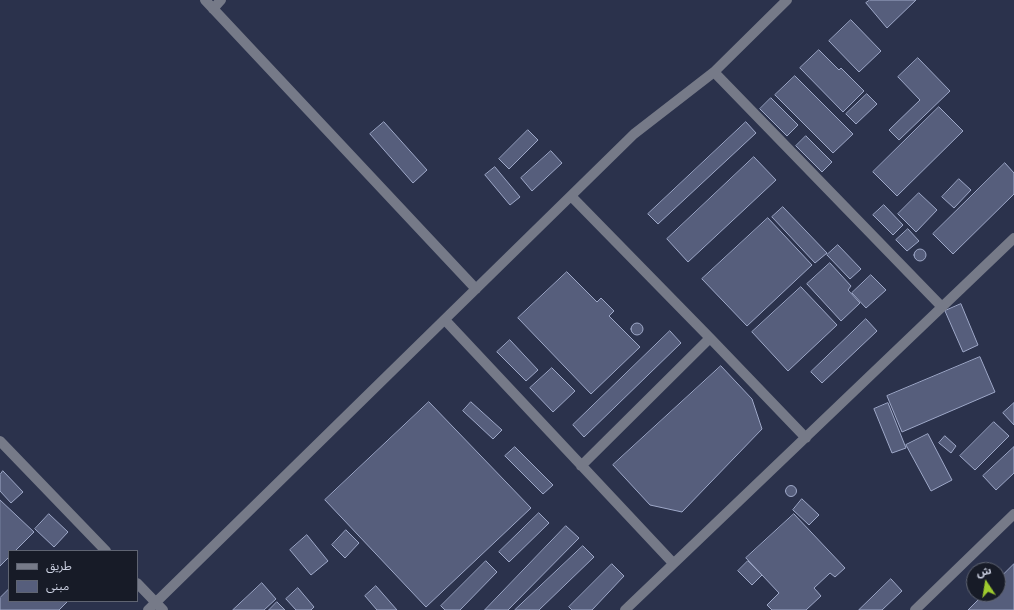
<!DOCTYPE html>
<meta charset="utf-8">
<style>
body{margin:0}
#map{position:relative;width:1014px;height:610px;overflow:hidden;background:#2b324c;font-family:Commissioner,"Noto Sans Arabic",sans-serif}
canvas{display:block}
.legend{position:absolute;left:8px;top:550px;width:130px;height:52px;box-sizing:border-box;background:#171b27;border:1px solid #5f6472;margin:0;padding:5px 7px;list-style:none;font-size:12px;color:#ccd1e2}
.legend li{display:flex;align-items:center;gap:8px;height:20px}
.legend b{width:20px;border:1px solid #5f6472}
.north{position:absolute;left:966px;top:562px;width:40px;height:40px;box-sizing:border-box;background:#171b27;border:1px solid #5f6472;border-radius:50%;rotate:348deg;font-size:11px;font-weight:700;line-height:16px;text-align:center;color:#ccd1e2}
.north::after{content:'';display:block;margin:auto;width:14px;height:18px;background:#9eca2e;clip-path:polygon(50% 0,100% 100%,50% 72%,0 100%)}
</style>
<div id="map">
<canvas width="1014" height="610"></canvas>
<ul class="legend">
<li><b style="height:5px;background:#767a88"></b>طريق</li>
<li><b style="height:11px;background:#565e7c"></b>مبنى</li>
</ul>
<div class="north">ش</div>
</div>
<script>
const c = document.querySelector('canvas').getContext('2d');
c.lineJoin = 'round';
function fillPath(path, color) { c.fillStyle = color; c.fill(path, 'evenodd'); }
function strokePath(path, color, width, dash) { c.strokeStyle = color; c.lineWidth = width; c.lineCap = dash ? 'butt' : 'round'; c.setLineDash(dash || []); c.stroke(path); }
const building = new Path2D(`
 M870 0H916L887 28 866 3Z
 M851 20 881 51 859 72 829 41Z
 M819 50 839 70 841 68 864 91 843 112 800 68Z
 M918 58 950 91 899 140 889 130 920 100 898 77Z
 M795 76 853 134 833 153 775 95Z
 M867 94 877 104 856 124 846 114Z
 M771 98 798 125 787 136 760 109Z
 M939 107 963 131 897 196 873 172Z
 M384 122 427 170 413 183 370 134Z
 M746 122 756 133 658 224 648 214Z
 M528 130 538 140 509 169 499 159Z
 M806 136 832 162 822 172 796 146Z
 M551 151 562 163 532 191 521 178Z
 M754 157 776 180 688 262 667 239Z
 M1005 163 1014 173V194L953 254 933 234Z
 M495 167 520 197 510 205 485 175Z
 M959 179 971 190 954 208 942 197Z
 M919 193 937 210 916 232 898 214Z
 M884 205 903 225 893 235 873 215Z
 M783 207 827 253 815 263 772 217Z
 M768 218 812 265 747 326 702 279Z
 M908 229 919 241 907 251 896 240Z
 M838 245 861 269 850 279 827 255Z
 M914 255a6 6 0 1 1 12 0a6 6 0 1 1-12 0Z
 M830 263 851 286 848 290 860 303 841 321 807 284Z
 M567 272 597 302 601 298 614 311 609 316 640 347 591 394 518 318Z
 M871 275 886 290 866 308 852 293Z
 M801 287 837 325 788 371 752 332Z
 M961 304 978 345 963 352 945 311Z
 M866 319 877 331 822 383 811 372Z
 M631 329a6 6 0 1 1 12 0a6 6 0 1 1-12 0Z
 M670 331 681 343 584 437 573 425Z
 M510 340 538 370 526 381 497 352Z
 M980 357 995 392 902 432 887 396Z
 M721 366 752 399 762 429 682 512 650 505 613 465Z
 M552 368 575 391 553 412 530 388Z
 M429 402 531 508 426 607 325 500Z
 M471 402 502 430 493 439 463 411Z
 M888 403 906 448 892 453 874 409Z
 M1014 403V425L1003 413Z
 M994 422 1009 436 975 470 960 456Z
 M928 434 952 480 931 491 906 445Z
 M945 436 956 446 951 453 939 443Z
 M515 447 553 485 543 494 505 456Z
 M1014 447V473L996 490 983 476Z
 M3 471 23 492 11 503 0 491V475Z
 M785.5 491a5.5 5.5 0 1 1 11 0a5.5 5.5 0 1 1-11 0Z
 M802 499 819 515 809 525 793 510Z
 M0 500 34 532 15 551H9V557L0 566Z
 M539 513 549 523 509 562 499 552Z
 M49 514 68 532 54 547 35 529Z
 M794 514 845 568 835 577 830 573 814 588 821 596 806 610H772L767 605 779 593 746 558Z
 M566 526 579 538 508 610H485Z
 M346 530 359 543 345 558 332 545Z
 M307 535 328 561 311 575 290 550Z
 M583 546 594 557 539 610H515Z
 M486 561 497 572 460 610H445L441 606Z
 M748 561 762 575 752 585 738 571Z
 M612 564 624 576 592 610H572L569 607Z
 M1014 564V610H968L984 594H998V580Z
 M891 579 902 591 882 610H859Z
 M262 583 276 599 264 610H233Z
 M376 586 397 610H377L365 596Z
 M298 588 314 607 311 610H296L286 599Z
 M9 589V601H68L59 610H0V598Z
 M277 602 285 610H269Z`);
fillPath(building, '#565e7c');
strokePath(building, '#9ea8c8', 1);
strokePath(new Path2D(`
 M205 0 476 289
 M213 9 221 0
 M714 72 942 307
 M571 196 710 338 806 438
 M445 320 673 563
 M0 441 106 551
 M581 466 710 338
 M137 583 163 610
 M148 610 634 134 714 72 787 0
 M625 610 1014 238
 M915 610 1014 514`), '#767a88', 10);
</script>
